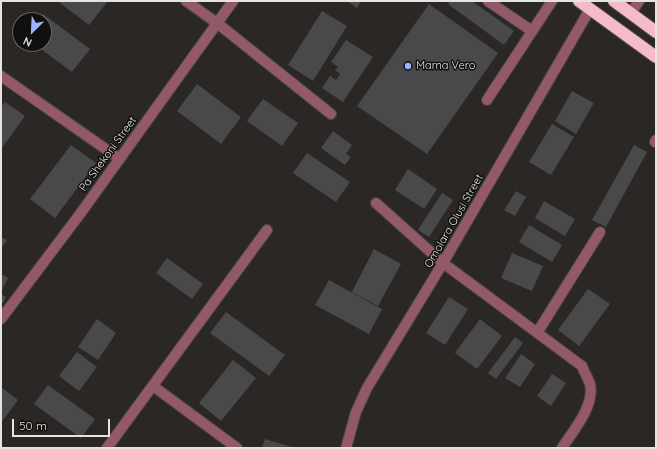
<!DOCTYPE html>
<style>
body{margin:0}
#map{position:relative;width:657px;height:449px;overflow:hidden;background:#2a2725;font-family:Quicksand,sans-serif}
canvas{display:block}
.frame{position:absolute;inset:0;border:2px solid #e5e4e2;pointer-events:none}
.north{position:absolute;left:12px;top:12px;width:40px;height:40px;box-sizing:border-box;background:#11100f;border:1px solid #666563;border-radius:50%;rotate:204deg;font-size:11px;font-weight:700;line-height:16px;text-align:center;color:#e5e4e2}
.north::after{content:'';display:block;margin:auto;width:14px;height:18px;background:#9eb4fd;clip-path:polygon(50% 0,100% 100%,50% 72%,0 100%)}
.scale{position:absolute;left:12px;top:419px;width:98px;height:18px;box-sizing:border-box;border:2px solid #e5e4e2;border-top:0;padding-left:5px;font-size:12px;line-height:14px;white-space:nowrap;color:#e5e4e2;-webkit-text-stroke:3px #11100f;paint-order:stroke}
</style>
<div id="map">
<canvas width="657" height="449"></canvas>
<div class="frame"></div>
<div class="north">N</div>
<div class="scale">50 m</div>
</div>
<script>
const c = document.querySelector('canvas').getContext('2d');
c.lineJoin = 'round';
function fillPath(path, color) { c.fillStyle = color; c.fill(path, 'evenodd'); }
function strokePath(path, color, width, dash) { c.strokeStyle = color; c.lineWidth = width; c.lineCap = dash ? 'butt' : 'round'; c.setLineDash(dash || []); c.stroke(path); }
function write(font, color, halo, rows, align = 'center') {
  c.font = font + ' Quicksand,sans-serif'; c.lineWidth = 3; c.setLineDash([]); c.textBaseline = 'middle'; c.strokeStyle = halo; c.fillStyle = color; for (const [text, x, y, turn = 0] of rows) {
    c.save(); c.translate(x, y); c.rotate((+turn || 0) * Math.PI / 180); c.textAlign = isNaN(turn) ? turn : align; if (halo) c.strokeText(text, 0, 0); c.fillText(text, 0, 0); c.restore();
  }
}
fillPath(new Path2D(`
 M61 1H108L89 25 60 3Z
 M347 1H361L357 8Z
 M450 1H472L514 31 504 45 448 4Z
 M429 4 498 53 427 154 357 106Z
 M322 11 347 26 313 81 288 65Z
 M43 14 90 49 72 72 34 44H44V20H39Z
 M346 40 373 57 343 102 322 88 330 76 336 80 340 74 335 70 338 67 331 62Z
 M197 84 241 117 221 144 177 111Z
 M572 91 594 103 576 134 555 121Z
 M263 99 298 123 282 146 247 121Z
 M5 102 25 116 1 149V107Z
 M552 124 574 137 551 175 529 162Z
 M333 131 352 145 346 154 351 157 345 165 321 148Z
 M71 145 96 163 55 218 30 199Z
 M634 145 647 152 606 227 592 220Z
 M307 153 350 182 336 202 293 173Z
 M408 169 437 189 424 209 395 190Z
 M516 191 526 197 515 216 504 210Z
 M442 193 453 200 429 237 418 230Z
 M544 201 575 219 565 236 535 218Z
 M529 225 562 245 552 262 519 242Z
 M1 237 7 240 1 249Z
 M374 249 401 264 378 306 352 292Z
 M512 253 543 266 532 291 501 278Z
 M167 258 203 284 192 299 156 273Z
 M1 274 8 278 1 292Z
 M329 280 382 309 369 334 315 305Z
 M588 289 610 304 579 346 558 330Z
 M1 294 6 297 3 303 1 302Z
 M449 297 468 309 445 345 426 333Z
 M226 312 285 355 269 376 210 333Z
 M97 319 116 333 98 360 78 347Z
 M480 319 502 336 477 369 455 353Z
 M515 337 523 343 496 379 488 373Z
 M77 352 97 367 79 391 59 376Z
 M521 354 535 364 520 387 505 378Z
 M233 360 256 378 221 421 199 403Z
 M552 374 566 383 551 406 537 396Z
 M48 385 95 419 81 438 34 404Z
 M1 387 18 400 1 423Z
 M265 439 295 448H262Z`), '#49494c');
const minor = new Path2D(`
 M186 1 217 23 331 114
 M488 1 532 31
 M631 13 639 1
 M1 76 120 159
 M487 100 552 1
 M655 142 656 140
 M376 203 443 263 582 366C584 372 588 378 590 384 595 406 573 431 562 448
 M1 319 80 214 233 1
 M537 333 600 232
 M153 386 237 448
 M107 448 267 230
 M346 448 356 412 367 388 443 263 590 9`);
const highway = new Path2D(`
 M579 1 656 57
 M614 1 656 32`);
strokePath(minor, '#484543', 12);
strokePath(highway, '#484543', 14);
strokePath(minor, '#935968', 10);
strokePath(highway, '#f5bbc8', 12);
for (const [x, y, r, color] of [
 [408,66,4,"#9eb4fd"]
]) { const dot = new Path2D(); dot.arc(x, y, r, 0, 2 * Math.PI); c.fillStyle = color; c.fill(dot); strokePath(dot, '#11100f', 1.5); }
write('11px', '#e5e4e2', '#11100f', [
 ["Mama Vero",416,66]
], 'left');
write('11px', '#e5e4e2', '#11100f', [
 ["Pa Shekoni Street",108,154,-54],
 ["Omolara Olusi Street",454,221,-60]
]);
</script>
